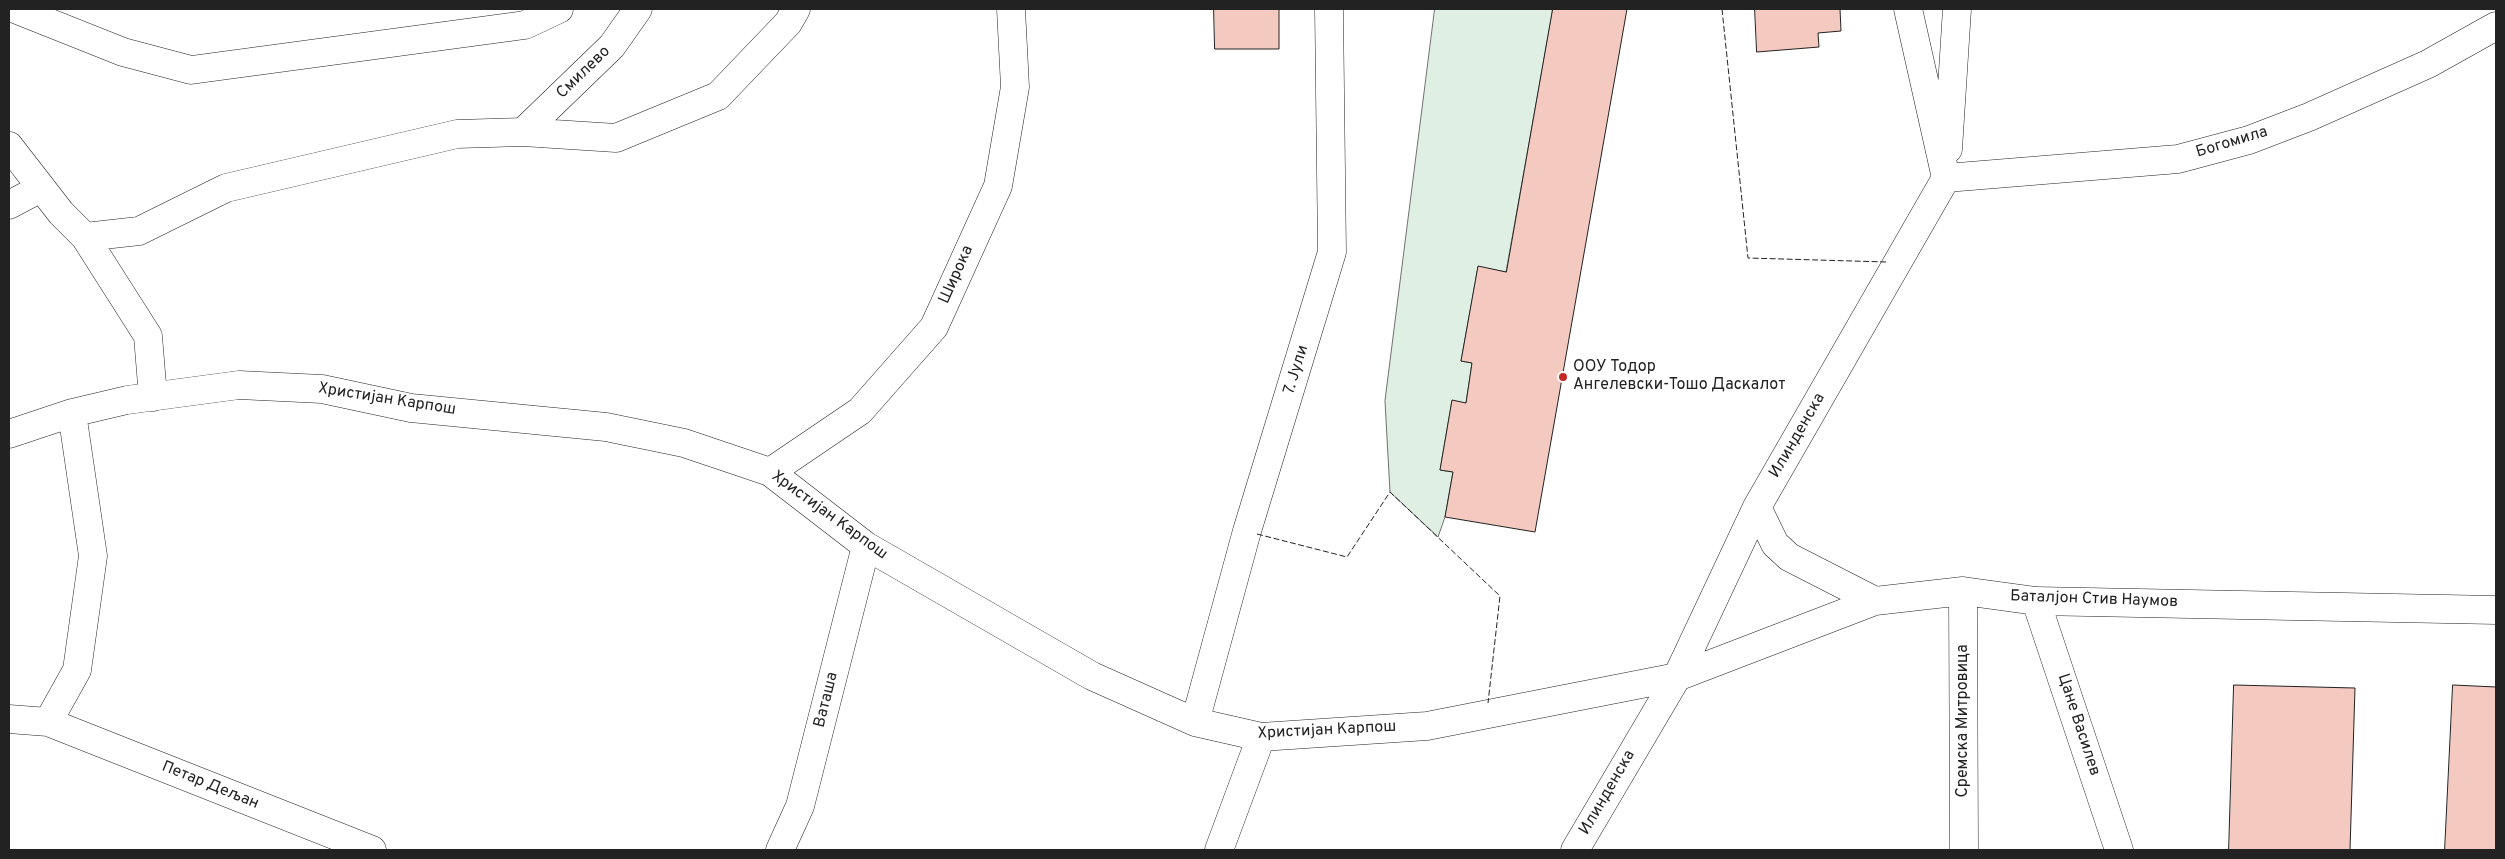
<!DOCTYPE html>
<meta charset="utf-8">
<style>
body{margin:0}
#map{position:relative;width:2505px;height:859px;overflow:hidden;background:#fff;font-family:Overpass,sans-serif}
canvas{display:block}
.frame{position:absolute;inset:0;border:10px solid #222;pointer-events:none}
</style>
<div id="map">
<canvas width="2505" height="859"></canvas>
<div class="frame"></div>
</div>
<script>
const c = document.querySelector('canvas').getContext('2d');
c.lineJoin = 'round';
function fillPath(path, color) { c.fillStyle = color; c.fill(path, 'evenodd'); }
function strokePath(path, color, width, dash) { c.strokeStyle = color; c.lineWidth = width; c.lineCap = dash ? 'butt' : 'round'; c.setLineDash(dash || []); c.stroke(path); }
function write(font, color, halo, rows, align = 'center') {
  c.font = font + ' Overpass,sans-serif'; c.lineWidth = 4; c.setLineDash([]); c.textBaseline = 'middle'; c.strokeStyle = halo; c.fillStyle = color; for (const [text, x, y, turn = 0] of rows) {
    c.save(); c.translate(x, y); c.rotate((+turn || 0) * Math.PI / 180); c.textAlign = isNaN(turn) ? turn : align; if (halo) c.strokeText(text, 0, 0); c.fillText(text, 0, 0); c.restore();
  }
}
const green = new Path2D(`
 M1435 9H1553L1506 272 1478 267 1461 361 1472 363 1466 403 1452 401 1440 470 1453 472 1445 517 1438 537 1390 492 1385 401Z`);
fillPath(green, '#e0efe3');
strokePath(green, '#6f6f6f', 1);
const building = new Path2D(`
 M1214 9H1279V49H1215Z
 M1553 9H1627L1535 532 1445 517 1453 472 1440 470 1452 400 1466 403 1472 363 1461 361 1478 266 1506 272Z
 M1755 9H1840L1841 31 1818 33 1819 47 1757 52Z
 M2234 685 2355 688 2350 850H2229Z
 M2453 685 2496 687V850H2445Z`);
fillPath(building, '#f3c9c0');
strokePath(building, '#222', 1);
const minor = new Path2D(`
 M15 9 123 52 191 70 525 25 559 9
 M523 132 612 46 638 9
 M9 146 61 213 85 237 139 231 226 188 457 134 523 132 616 138 718 96 788 23 796 9
 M1948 149 1957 9
 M1946 178 2178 159 2249 140 2309 117 2428 64 2496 26
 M9 205 41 188
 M85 237 148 336 153 397
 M9 434 72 413 127 400 239 385 322 389 411 408 606 427 684 443 770 472 866 546 1092 676 1195 722 1261 737 1427 726 1677 677 1875 601 1963 591 2036 601 2496 610
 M770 472 860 411 934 327 998 186 1015 87 1011 9
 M1757 507 1775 544 1789 557 1875 601
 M1963 591 1964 850
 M2036 601 2119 850
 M9 719 48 722 77 670 93 556 72 413
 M48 722 372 850
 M1195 722 1247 531 1332 252 1329 9
 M780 850 800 806 866 546
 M1219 850 1261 737
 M1575 850 1677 677 1757 507 1946 178 1908 9`);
strokePath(minor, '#222', 29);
strokePath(minor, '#fff', 28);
strokePath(new Path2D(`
 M1722 9 1748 258 1887 262
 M1257 534 1347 557 1390 492 1500 596 1488 703`), '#222', 1, [6, 2.5]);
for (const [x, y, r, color] of [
 [1563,377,5,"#c62828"]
]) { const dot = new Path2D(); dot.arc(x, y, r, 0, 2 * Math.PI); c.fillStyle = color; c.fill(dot); strokePath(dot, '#fff', 2); }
write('16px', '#222', '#fff', [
 ["Смилево",584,73,-44],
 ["Богомила",2232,143,-17],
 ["Широка",957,275,-66],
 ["7. Јули",1297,370,-73],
 ["Христијан Карпош",387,400,9],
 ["Илинденска",1798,436,-60],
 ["Христијан Карпош",829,516,36],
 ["Баталјон Стив Наумов",2094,600,2],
 ["Ваташа",827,700,-76],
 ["Сремска Митровица",1964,721,-90],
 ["Цане Василев",2078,725,72],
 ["Христијан Карпош",1327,731,-3],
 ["Петар Дељан",210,786,22],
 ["Илинденска",1608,793,-60]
]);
write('16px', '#222', '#fff', [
 ["ООУ Тодор",1573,368],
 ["Ангелевски-Тошо Даскалот",1573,386]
], 'left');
</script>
